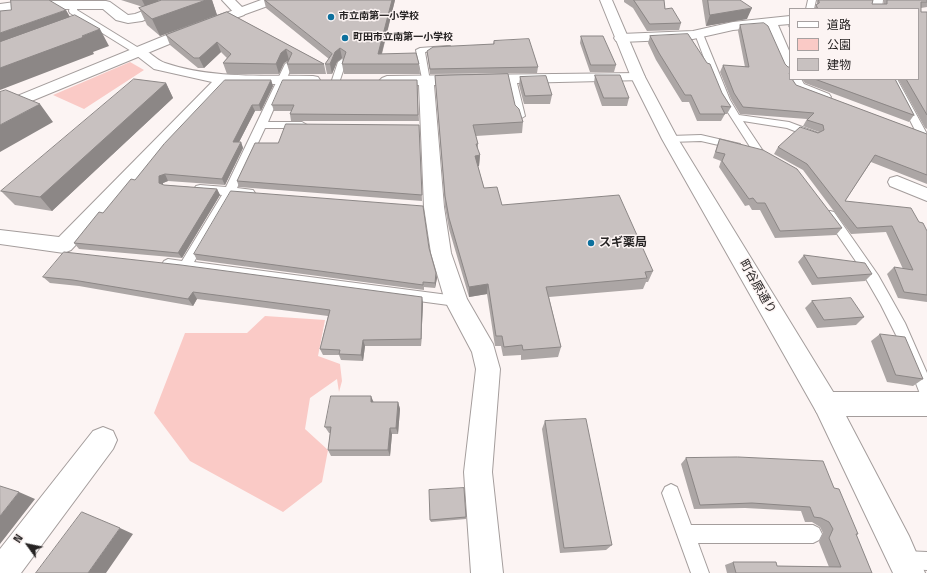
<!DOCTYPE html>
<meta charset="utf-8">
<style>
body{margin:0}
#map{position:relative;width:927px;height:573px;overflow:hidden;background:#fcf4f3;font-family:"Titillium Web","Noto Sans JP",sans-serif}
canvas{display:block}
.legend{position:absolute;left:789px;top:8px;width:130px;height:72px;box-sizing:border-box;background:#fcf4f3;border:1px solid #a6a0a0;margin:0;padding:5px 7px;list-style:none;font-size:12px;color:#262323}
.legend li{display:flex;align-items:center;gap:8px;height:20px}
.legend b{width:20px;border:1px solid #a6a0a0}
.north{position:absolute;left:8px;top:525px;width:40px;height:40px;-webkit-text-stroke:3px #fcf4f3;paint-order:stroke;rotate:303deg;font-size:11px;font-weight:700;line-height:16px;text-align:center;color:#262323}
.north::after{content:'';display:block;margin:auto;width:14px;height:18px;background:#262323;clip-path:polygon(50% 0,100% 100%,50% 72%,0 100%)}
</style>
<div id="map">
<canvas width="927" height="573"></canvas>
<ul class="legend">
<li><b style="height:5px;background:#fff"></b>道路</li>
<li><b style="height:11px;background:#facac6"></b>公園</li>
<li><b style="height:11px;background:#c8c1c0"></b>建物</li>
</ul>
<div class="north">N</div>
</div>
<script>
const c = document.querySelector('canvas').getContext('2d');
c.lineJoin = 'round';
function fillPath(path, color) { c.fillStyle = color; c.fill(path, 'evenodd'); }
function strokePath(path, color, width, dash) { c.strokeStyle = color; c.lineWidth = width; c.lineCap = dash ? 'butt' : 'round'; c.setLineDash(dash || []); c.stroke(path); }
function write(font, color, halo, rows, align = 'center') {
  c.font = font + ' "Titillium Web","Noto Sans JP",sans-serif'; c.lineWidth = 3; c.setLineDash([]); c.textBaseline = 'middle'; c.strokeStyle = halo; c.fillStyle = color; for (const [text, x, y, turn = 0] of rows) {
    c.save(); c.translate(x, y); c.rotate((+turn || 0) * Math.PI / 180); c.textAlign = isNaN(turn) ? turn : align; if (halo) c.strokeText(text, 0, 0); c.fillText(text, 0, 0); c.restore();
  }
}
fillPath(new Path2D(`
 M130 62 144 70 84 109 53 95Z
 M265 316 325 320 318 356 340 364 342 381 339 392 337 379 310 398 305 429 328 450 322 482 283 512 190 461 154 413 185 333H247Z`), '#facac6');
const lane = new Path2D(`
 M808 0H816L814 9H806Z
 M71 3H77V10L142 50 143 52 142 54H136L70 13 69 11Z
 M696 32H702L703 34 730 100 739 115 789 122 818 133 819 135 818 137H810L787 128 743 121 763 151 758 154 754 153 720 100 695 34Z
 M447 46H450L451 48 450 50 425 52 430 81 429 83H423L416 50 420 48Z
 M342 59 346 62 340 80 336 83 333 82 332 80 338 62Z
 M289 61 293 64 268 122H302L307 125 302 128H265L237 188 253 190 255 193 253 196 233 195 194 262 456 296 461 297 463 301 461 305 456 306 164 267 162 264 164 261 168 259 182 261 222 195 196 192 194 189 196 186 200 185 226 187 285 64Z
 M512 76 516 79 525 116 520 119 515 116 508 79Z
 M889 79H897L927 134 926 136H918L917 134Z
 M701 135 740 144 741 146 736 149 701 141 670 142 665 139 670 136Z
 M830 211 834 212 878 275 905 323 927 373V401L922 399 902 347 881 305 855 260 824 215 826 212Z
 M671 484 677 487 691 525H813L819 528 822 534 819 540 813 543H698L709 573H691L662 493 665 487Z
 M904 551 927 552V570L904 569 897 567 895 560 897 553Z`);
const street = new Path2D(`
 M172 0H189L187 3 142 21 128 23 116 20 103 9H22L0 12V4L22 1H106L110 2 128 15 135 14Z
 M222 0H235L242 7 261 0H278L276 3 240 16 236 15Z
 M871 0H883L882 9H870Z
 M790 16V24L778 25 790 53V73L785 72 783 69 765 27 733 30 693 39 621 42 616 41 614 38 616 35 621 34 693 31 733 22Z
 M139 48C149 50 156 60 165 63 212 79 264 75 313 76L318 77 320 80 318 83 313 84H227L71 250 64 253 0 244V230L59 237 212 82 154 69 132 52 134 49Z
 M638 73 643 74 645 77 643 80 434 85 444 207 451 253 467 299 493 344 500 369 492 472 503 573H471L464 472 476 369 472 352 445 301 431 253 424 207 419 85 387 86 382 84 379 81 382 78 387 76Z
 M789 76H790V79H801L804 84 829 94 831 97 829 100 823 102 817 100 793 90 787 79Z
 M897 176 927 188V201L890 186 888 182 890 178Z
 M826 392H927V416H826L817 413 813 404 817 395Z
 M103 427 113 431 117 440 113 449 21 573H0V549L93 431Z`);
const secondary = new Path2D(`
 M600 0H612L645 77 678 139 835 395 909 536 925 573H893L817 413 662 139 631 77Z
 M240 8 244 9 246 12 244 15 196 33 0 114V103L186 27Z`);
strokePath(lane, '#a49d9c', 2);
strokePath(street, '#a49d9c', 2);
strokePath(secondary, '#a49d9c', 2);
fillPath(lane, '#fff');
fillPath(street, '#fff');
fillPath(secondary, '#fff');
fillPath(new Path2D(`
 M121 0H212L217 15 160 36 147 25 139 8 143 7Z
 M264 0H395L382 54 419 64 420 74H344L342 64 343 58H342L337 62 332 74H327L325 64 329 59 266 8Z
 M624 0H664L665 9 681 23 679 30 647 31 633 8 624 2Z
 M702 0H740L747 19 706 26Z
 M817 0H873L872 4H884V0H927V7L921 8V12H927V129L925 128 898 79H918V9H814L817 4Z
 M227 12 324 64 326 74H290L287 64 289 60 284 63 279 74H227L223 63 227 58 221 52 204 68H198L170 45 166 35Z
 M790 23V29L788 26Z
 M740 25 785 64 788 67H790V75L796 85 927 134V184L871 162 845 201 919 222 927 231V302L898 298 887 274 894 267 903 269 886 232 851 234 803 170 774 154 778 147 819 132 803 126 807 119 740 114 731 99 720 72 723 65 745 67 738 31Z
 M581 36 616 65 614 72H590L580 43Z
 M650 36 722 93 731 107 727 114H725L721 121H697L689 102H682L656 60 648 43Z
 M494 41 538 67 537 73 430 74 427 51 493 44Z
 M595 75 629 98 627 106H602L594 83Z
 M435 76 515 105 523 122 522 133 476 136 478 144V150L480 155 479 166H478L484 188 502 205 653 271 648 282H646L643 289 549 297 561 347 558 357 521 360V355L503 356 501 346H495L487 294 469 297 449 229 445 207Z
 M520 77 552 95 550 104H524L519 85Z
 M802 79H895L914 115 909 122 805 83Z
 M271 80 273 86 261 111H255L239 142H241L243 148 225 185 168 181 163 183V185H164L217 189 220 195 182 258 79 249 74 243 135 180Z
 M417 80 419 121H291L290 114 291 111H274L272 105Z
 M166 83 173 98 52 211 15 205 1 191Z
 M419 125 422 201 239 187 237 181 278 143Z
 M720 139 842 228 836 235 775 238 760 210H752L749 205 745 206 719 167 721 161 713 158 717 146Z
 M429 248 436 273 437 278 435 288 424 287V290L197 260 194 254Z
 M804 255 872 274 865 281 812 285 798 262Z
 M43 277 423 303 421 346H365L363 361 341 360 339 355H323L320 349 328 316 197 299 193 306 79 286 50 283Z
 M812 301 864 317 856 325 817 328 805 308Z
 M880 334 923 379 913 386 887 382 871 341Z
 M373 402H398L400 409 398 434H392L390 456H331L328 450 330 433H329L325 427Z
 M545 421 612 545 606 550 560 553 542 429Z
 M686 458 834 488 858 534 856 535 872 573H727L725 565 733 562 777 566 829 567 819 542 823 533 820 527 812 522H805L801 511 745 508 694 509 681 464Z
 M464 488 466 519 431 522 430 520Z`), '#aca6a5');
fillPath(new Path2D(`
 M142 0H158L159 3 146 8Z
 M206 0H212L217 15 160 36 152 19Z
 M392 0H395L379 64 378 54Z
 M752 8 747 19 706 26 710 15Z
 M66 10 76 27 0 54V33Z
 M100 29 109 46 93 52 94 54 0 90V68Z
 M217 42 221 52 204 68 199 58Z
 M340 48 342 58 337 62 332 74 330 64 335 52Z
 M286 49 289 60 284 63 279 74 276 64 281 53Z
 M271 80 273 86 261 111 259 105Z
 M166 83 173 98 52 211 40 197Z
 M40 104 53 122 0 152V125Z
 M252 105 255 111 236 148 233 142Z
 M241 142 243 148 225 185 222 179Z
 M480 155 479 166 474 168 475 156Z
 M165 174 168 181 163 183V189L159 183V176Z
 M217 189 220 195 182 258 178 253Z
 M436 273 437 278 435 288V283Z
 M488 284 487 294 469 297V287Z
 M193 292 197 299 193 306 188 299Z
 M422 297 423 303 421 346V339Z
 M363 340 365 346 363 361 361 355Z
 M371 396 374 403 371 402Z
 M398 402 400 409 398 434 396 428Z
 M390 428 392 434 390 456 388 450Z
 M19 492 35 499 0 544V516Z
 M120 528 133 534 106 573H88Z`), '#8c8786');
const building = new Path2D(`
 M11 0H49L66 10 0 33V11L11 10Z
 M162 0H206L152 19 139 8Z
 M265 0H392L378 54 416 53 419 64H342L346 52 340 48 335 52 330 64H325L332 54Z
 M634 0H664L665 9 672 8 681 23 650 24Z
 M708 0H740L752 8 710 15Z
 M819 0H873L872 4H887V0H927V2H921V12H927V115L906 79H918V9H818L816 5 819 3Z
 M227 12 324 64H287L292 53 286 49 281 53 276 64 223 63 231 54 217 42 199 58H194L166 35Z
 M75 15 100 29 82 36 84 37 0 68V42Z
 M764 23 768 26 785 64 788 67H790V72L789 73 790 75V79H792L796 85 927 134V175L875 155 845 201 911 208 919 222 923 223 927 231V295L904 292 894 267 913 270 892 226 857 228 807 164 778 147 800 127 818 133 824 130 823 125 807 120 814 113 743 107 734 93 723 65 749 67 740 25Z
 M688 34 707 63 710 64 722 93 731 107 721 106 725 114H700L691 95H685L659 53 650 36Z
 M581 36H603L616 65H591Z
 M529 39 538 67 430 69 427 51 433 47 494 44V41Z
 M508 74 515 105 519 109 523 122 473 125 478 144H476L480 155 475 156 484 188 497 187 502 205 619 195 653 271 645 272 647 278 546 287 561 347 523 350 522 345 504 347 502 336H496L488 284 469 287 449 218 445 196 435 76Z
 M595 75H620L629 98H604Z
 M546 76 552 95 525 96 520 77Z
 M134 79 166 83 40 197 1 191Z
 M815 79H895L914 115Z
 M225 80H271L259 105H252L233 142H241L222 179 165 174 159 176V183L164 185 217 189 178 253 74 243 99 212 103 213 131 179 135 180 164 144Z
 M283 80H417L418 115 290 114 294 105H272Z
 M6 90 40 104 0 125V92Z
 M286 124 419 125 422 195 237 181 255 143H278Z
 M720 139 763 150 797 169 842 228 780 231 765 203H757L753 198 749 199 722 161 725 154 716 152Z
 M231 191 423 206 429 248 436 273 435 283 423 282V285L194 254Z
 M64 252 181 265 422 297 421 339 363 340 361 355 339 354 340 350 320 349 330 310 193 292 188 299 73 280 43 277Z
 M804 255 865 263 872 274 818 278Z
 M851 298 864 317 824 320 812 301Z
 M880 334 905 337 923 379 896 375Z
 M331 396H371V402H398L396 428H390L388 450H328L331 427H325Z
 M586 419 612 545 564 548 545 421Z
 M738 457 823 461 834 488 839 489 858 534H856L872 573H736L733 562H776L777 566 841 567 829 538 833 529 829 522 821 518 814 517 810 507 752 503 700 505 686 458Z
 M0 486 19 492 0 516Z
 M464 488 466 517 430 520 429 490Z
 M82 512 120 528 88 573H36Z`);
fillPath(building, '#c8c1c0');
strokePath(building, '#8c8786', 1);
for (const [x, y, r, color] of [
 [331,17,4,"#0d709d"],
 [345,38,4,"#0d709d"],
 [591,243,4,"#0d709d"]
]) { const dot = new Path2D(); dot.arc(x, y, r, 0, 2 * Math.PI); c.fillStyle = color; c.fill(dot); strokePath(dot, '#fcf4f3', 1.5); }
write('bold 10px', '#262323', '#fcf4f3', [
 ["市立南第一小学校",339,17],
 ["町田市立南第一小学校",353,38]
], 'left');
write('bold 12px', '#262323', '#fcf4f3', [
 ["スギ薬局",599,243]
], 'left');
write('12px', '#262323', '#fcf4f3', [
 ["町谷原通り",757,287,60]
]);
</script>
